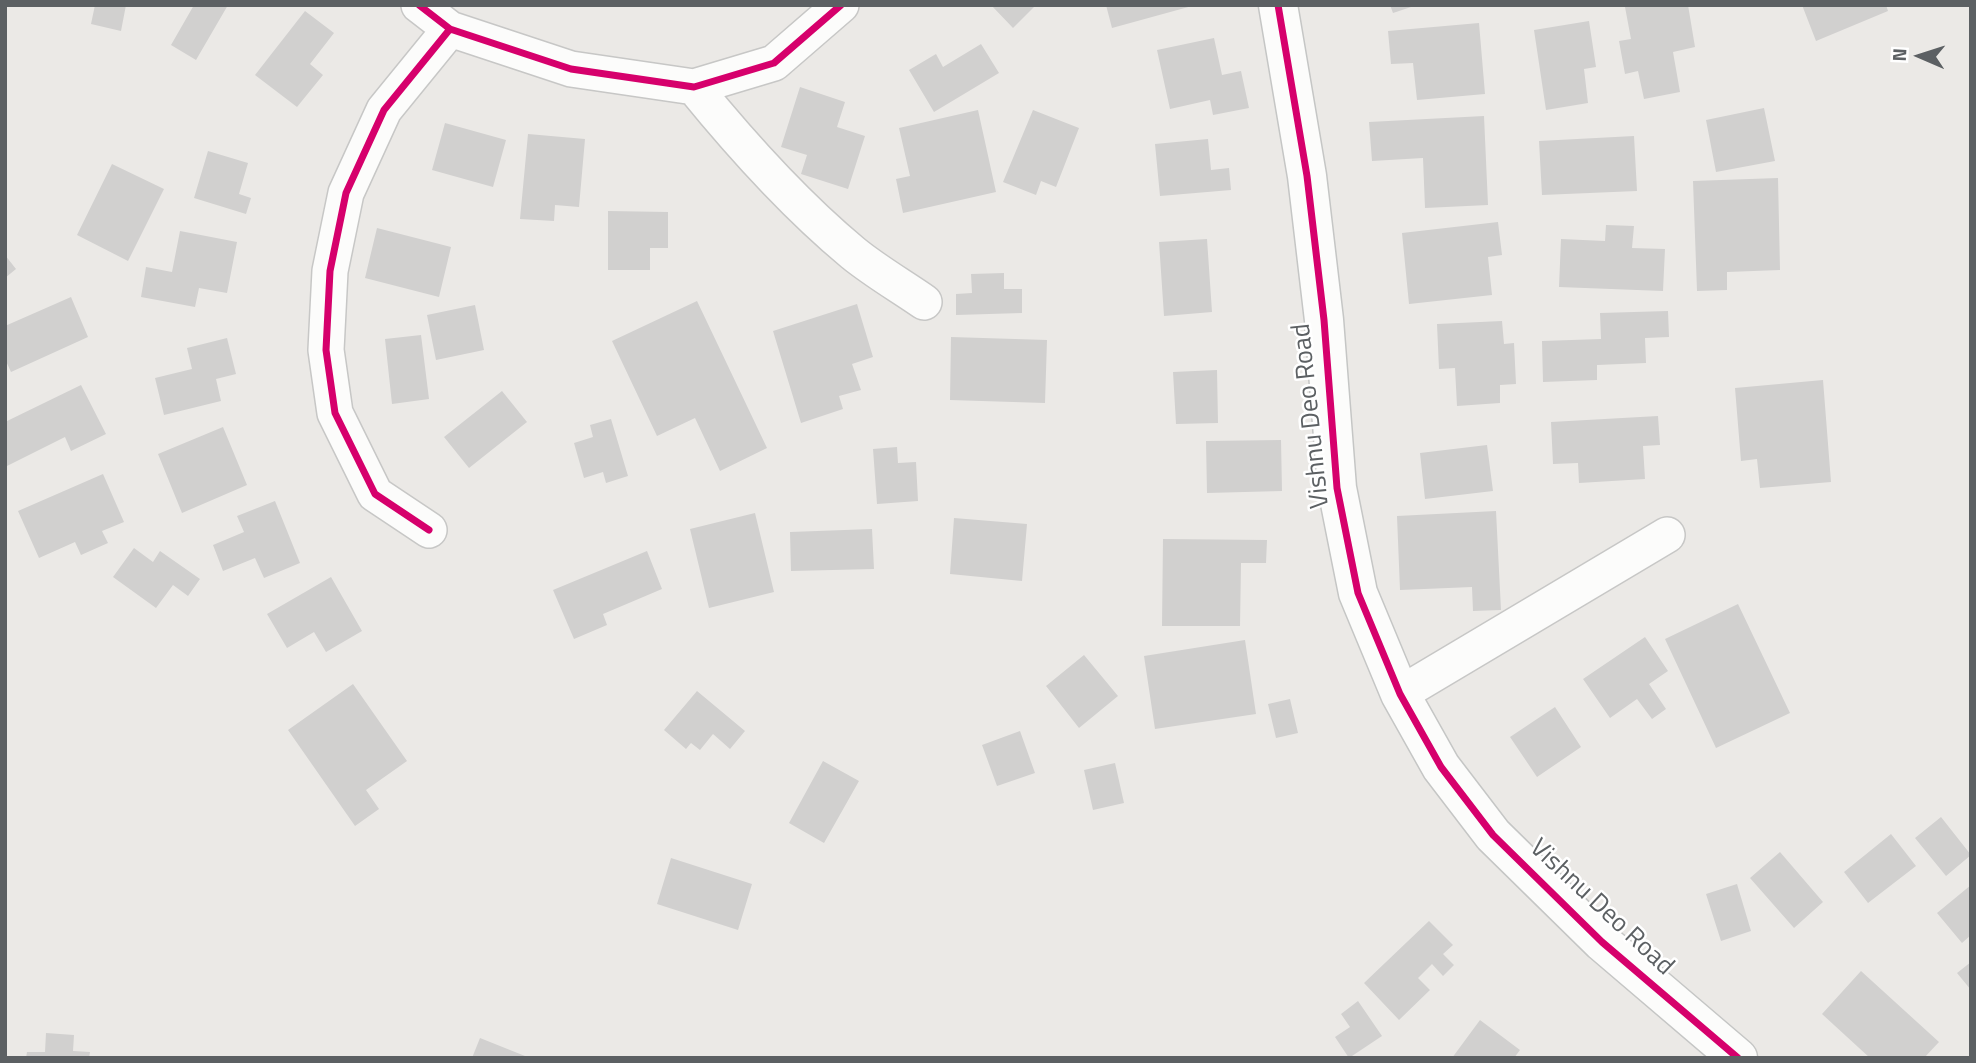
<!DOCTYPE html>
<style>
body{margin:0}
#map{position:relative;width:1976px;height:1063px;overflow:hidden;background:#ebe9e6;font-family:"Titillium Web",sans-serif}
canvas{display:block}
.frame{position:absolute;inset:0;border:7px solid #5c6063;pointer-events:none}
.north{position:absolute;left:1885px;top:21px;width:70px;height:70px;-webkit-text-stroke:5px #fff;paint-order:stroke;rotate:273deg;font-size:19px;font-weight:700;line-height:28px;text-align:center;color:#5c6063}
.north::after{content:'';display:block;margin:auto;width:24px;height:32px;background:#5c6063;clip-path:polygon(50% 0,100% 100%,50% 72%,0 100%)}
</style>
<div id="map">
<canvas width="1976" height="1063"></canvas>
<div class="frame"></div>
<div class="north">N</div>
</div>
<script>
const c = document.querySelector('canvas').getContext('2d');
c.lineJoin = 'round';
function fillPath(path, color) { c.fillStyle = color; c.fill(path, 'evenodd'); }
function strokePath(path, color, width, dash) { c.strokeStyle = color; c.lineWidth = width; c.lineCap = dash ? 'butt' : 'round'; c.setLineDash(dash || []); c.stroke(path); }
function write(font, color, halo, rows, align = 'center') {
  c.font = font + ' "Titillium Web",sans-serif'; c.lineWidth = 5; c.setLineDash([]); c.textBaseline = 'middle'; c.strokeStyle = halo; c.fillStyle = color; for (const [text, x, y, turn = 0] of rows) {
    c.save(); c.translate(x, y); c.rotate((+turn || 0) * Math.PI / 180); c.textAlign = isNaN(turn) ? turn : align; if (halo) c.strokeText(text, 0, 0); c.fillText(text, 0, 0); c.restore();
  }
}
fillPath(new Path2D(`
 M95 5H126L121 31 91 24Z
 M194 5H228L196 60 171 45Z
 M991 5H1036L1013 28Z
 M1106 5H1192V6L1112 28Z
 M1390 5H1414V6L1393 13Z
 M1637 5H1688L1695 47 1673 52 1680 92 1644 99 1638 71 1625 74 1619 41 1631 39 1625 7Z
 M1802 5H1886L1888 11 1816 41Z
 M305 11 334 33 310 64 323 75 297 107 255 75Z
 M1589 21 1596 67 1584 69 1588 103 1546 110 1534 30Z
 M1479 23 1485 94 1417 100 1413 63 1391 64 1388 31Z
 M1214 38 1222 75 1241 71 1249 108 1213 115 1210 100 1170 109 1157 50Z
 M981 44 999 73 934 112 909 70 936 54 943 67Z
 M800 87 845 102 837 127 865 136 848 189 801 174 807 155 781 147Z
 M1764 108 1775 161 1716 172 1706 120Z
 M978 110 996 192 903 213 896 179 910 176 899 128Z
 M1033 110 1079 128 1056 187 1041 181 1036 195 1003 182Z
 M1484 116 1488 205 1425 208 1423 158 1372 161 1369 122Z
 M445 123 506 140 493 187 432 170Z
 M528 134 585 139 579 207 555 205 554 221 520 219Z
 M1634 136 1637 191 1542 195 1539 141Z
 M1208 139 1211 170 1229 168 1231 190 1160 196 1155 144Z
 M208 151 248 163 239 194 251 198 246 214 194 198Z
 M112 164 164 189 128 261 77 235Z
 M1778 178 1780 270 1727 272V290L1697 291 1693 181Z
 M608 211 668 212V248H650V270H608Z
 M1498 222 1502 255 1488 257 1492 295 1409 304 1402 233Z
 M1606 225 1634 226 1632 248 1665 249 1663 291 1559 287 1561 239 1605 241Z
 M377 228 451 247 439 297 365 278Z
 M180 231 237 242 227 293 199 288 195 307 141 297 146 267 172 272Z
 M1207 239 1212 312 1164 316 1159 242Z
 M5 255 16 269 5 278Z
 M1004 273V289H1022V313L956 315V294L972 293 971 274Z
 M71 297 88 337 11 372 5 359V326Z
 M697 301 767 448 720 471 695 418 657 436 612 341Z
 M857 304 873 357 852 364 861 390 839 396 843 409 801 423 773 331Z
 M475 305 484 350 436 360 427 315Z
 M1668 311 1669 337 1645 338 1646 363 1597 365V380L1543 382 1542 341 1601 339 1600 313Z
 M1502 321 1504 344 1514 343 1516 384 1500 385V403L1457 406 1455 368 1439 369 1437 324Z
 M421 335 429 399 392 404 385 339Z
 M951 337 1047 340 1045 403 950 400Z
 M227 338 236 374 216 379 221 401 164 415 155 378 192 369 187 348Z
 M1217 370 1218 423 1176 424 1173 372Z
 M1823 380 1831 482 1760 488 1757 459 1741 461 1735 388Z
 M81 385 106 434 71 451 65 437 5 467V422Z
 M502 391 527 422 469 468 444 437Z
 M1658 416 1660 445 1643 446 1645 479 1579 483 1578 463 1553 464 1551 422Z
 M611 419 628 476 606 483 603 472 584 478 574 443 593 437 590 425Z
 M223 427 247 485 182 513 158 454Z
 M1281 440 1282 491 1207 493 1206 441Z
 M1487 445 1493 491 1425 499 1420 453Z
 M897 447 898 463 916 462 918 501 877 504 873 449Z
 M103 474 124 522 102 531 108 543 81 555 75 542 39 558 18 511Z
 M275 501 300 563 264 578 255 558 223 571 213 545 244 532 237 516Z
 M1496 511 1501 610 1473 611 1472 587 1400 590 1397 516Z
 M755 513 774 592 709 608 690 529Z
 M954 518 1027 524 1022 581 950 574Z
 M872 529 874 569 791 571 790 532Z
 M1163 539 1267 540 1266 563H1241L1240 626H1162Z
 M134 548 153 562 160 551 200 579 188 596 173 585 156 608 113 577Z
 M647 551 662 589 603 614 607 625 574 639 553 590Z
 M331 577 362 631 326 652 314 632 287 648 267 614Z
 M1738 604 1790 713 1716 748 1665 639Z
 M1645 637 1668 671 1649 684 1666 709 1652 719 1637 699 1610 718 1583 679Z
 M1245 640 1256 714 1155 729 1144 656Z
 M1084 655 1118 696 1079 728 1046 686Z
 M353 684 407 761 366 790 379 809 355 826 288 730Z
 M697 691 745 731 730 749 713 734 700 750 691 743 686 749 664 730Z
 M1290 699 1298 733 1276 738 1268 704Z
 M1555 707 1581 747 1537 777 1510 737Z
 M1020 731 1035 773 997 786 982 745Z
 M823 761 859 781 824 843 789 823Z
 M1115 763 1124 803 1093 810 1084 770Z
 M1941 817 1971 855 1946 876 1915 838Z
 M1891 834 1916 866 1868 903 1844 872Z
 M1780 852 1823 902 1794 928 1750 878Z
 M671 858 752 884 738 930 657 904Z
 M1737 884 1751 931 1721 941 1706 894Z
 M1971 885V935L1962 943 1937 913Z
 M1429 921 1453 945 1443 954 1454 965 1443 976 1432 964 1418 978 1430 990 1399 1020 1364 983Z
 M1971 962V990L1957 973Z
 M1861 971 1939 1042 1924 1058H1870L1822 1014Z
 M1358 1001 1382 1036 1349 1058 1335 1037 1350 1027 1341 1014Z
 M1480 1020 1520 1050 1514 1058H1452Z
 M46 1033 74 1035 73 1051 90 1052 89 1058H26L27 1052H45Z
 M480 1038 530 1058H472Z`), '#d1d0cf');
const street = new Path2D(`
 M419 5 450 29 571 69 694 87 774 63 841 5
 M694 87C742 146 794 204 853 253 875 271 901 286 924 302
 M429 530 375 494 335 413 326 350 330 271 346 193 384 110 450 29
 M1400 694 1667 535`);
const secondary = new Path2D(`
 M1278 5 1307 176 1324 320 1337 488 1358 593 1400 694 1441 767 1493 835 1602 942 1738 1058`);
strokePath(street, '#c7c7c6', 38);
strokePath(secondary, '#c5c6c5', 41);
strokePath(street, '#fcfcfb', 35);
strokePath(secondary, '#fcfcfb', 38);
strokePath(new Path2D(`
 M419 5 450 29 571 69 694 87 774 63 841 5
 M1278 5 1307 176 1324 320 1337 488 1358 593 1400 694 1441 767 1493 835 1602 942 1738 1058
 M429 530 375 494 335 413 326 350 330 271 346 193 384 110 450 29`), '#d6006c', 7);
write('26px', '#5c6063', '#fff', [
 ["Vishnu Deo Road",1312,416,-96],
 ["Vishnu Deo Road",1601,908,43]
]);
</script>
